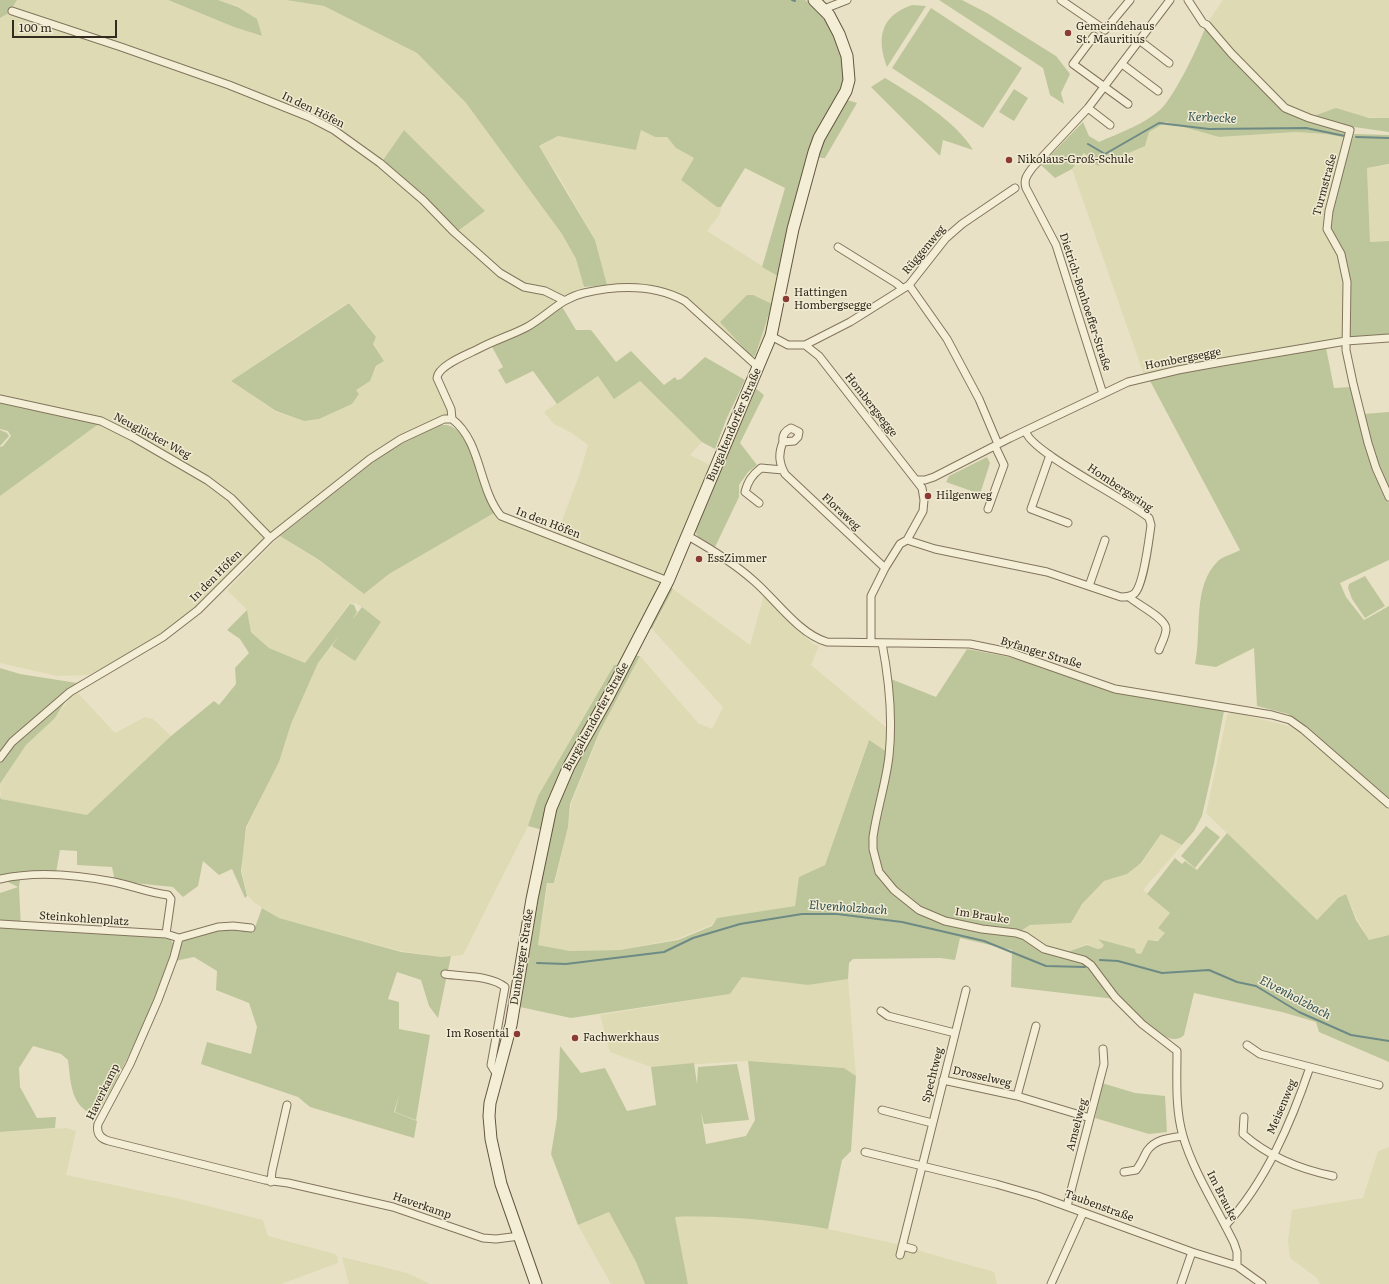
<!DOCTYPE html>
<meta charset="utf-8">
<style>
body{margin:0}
#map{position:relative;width:1389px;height:1284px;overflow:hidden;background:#e9e1c5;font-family:Literata,serif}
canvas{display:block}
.scale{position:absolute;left:12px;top:20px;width:105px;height:18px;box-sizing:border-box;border:2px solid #332b1f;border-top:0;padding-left:5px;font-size:12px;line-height:14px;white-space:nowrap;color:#332b1f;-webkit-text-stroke:3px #f1ebd3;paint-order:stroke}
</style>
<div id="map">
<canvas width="1389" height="1284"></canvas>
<div class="scale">100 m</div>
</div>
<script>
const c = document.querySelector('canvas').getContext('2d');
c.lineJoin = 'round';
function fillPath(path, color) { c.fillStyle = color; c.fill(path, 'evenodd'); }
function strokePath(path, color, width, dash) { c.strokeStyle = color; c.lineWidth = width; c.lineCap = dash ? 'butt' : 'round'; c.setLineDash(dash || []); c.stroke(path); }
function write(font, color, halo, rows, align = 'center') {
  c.font = font + ' Literata,serif'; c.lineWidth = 3; c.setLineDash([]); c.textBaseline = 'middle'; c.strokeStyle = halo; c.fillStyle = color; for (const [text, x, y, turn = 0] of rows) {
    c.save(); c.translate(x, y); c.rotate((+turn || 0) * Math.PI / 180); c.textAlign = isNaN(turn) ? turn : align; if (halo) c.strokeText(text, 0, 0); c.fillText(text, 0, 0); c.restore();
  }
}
fillPath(new Path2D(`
 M17 0H167L234 27 261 36 257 20 238 6 218 0H285L324 6 417 53 466 103 562 234 576 259 584 287 562 296 545 288 525 286 501 272 457 232 485 211 404 130 381 163 335 129 310 116 122 45 63 26 60 29 121 48 228 87 308 119 333 131 379 164 498 274 523 288 544 293 558 300 546 311 526 323 490 339 441 366 435 372 438 389 449 409 450 417H443L407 432 383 445 351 468 273 532H269L264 529 232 497 208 479 169 454 134 436 101 420 76 412 0 397V18L9 13ZM349 302 376 337 373 343 384 361 377 366 369 381 355 390 359 394 352 404 319 419 304 421 276 412 231 381Z
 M1223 0H1389V118L1297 116 1206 25Z
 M1166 122 1219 137 1296 132 1326 134 1347 138 1325 216 1324 223 1339 254 1345 283 1343 338 1233 356 1144 375 1072 169 1085 153 1149 132Z
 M641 130 655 137H667L676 148 694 158 681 180 717 207H721L720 214 707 231 778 276 766 332 754 360 692 304 670 290 653 286 607 285 595 240 558 175 539 147 558 136 636 150Z
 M1389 165V241L1370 242 1367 168Z
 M598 376 640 381 702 442 690 455 710 465 666 574 659 575 557 534 580 473 588 445 572 433 554 424 544 412Z
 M100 423 133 439 205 481 231 500 264 536 263 540 197 608 160 637 130 655 88 675 57 676 0 663V496Z
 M494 513 500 518 657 581 660 585 619 665H614L538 796 532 818 463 955 442 957 400 951 279 918 255 903 247 895 242 871V856L247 826 279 762 291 724 318 663 332 646 355 661 381 622 356 603 349 604 305 663 269 648 251 631 247 610 227 590 280 536 319 561 364 594 389 574Z
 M673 589 750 645 764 595 813 644 819 646 811 665 888 729 887 752 868 741 825 865 799 877 795 906 717 918 711 925 677 939 620 950 570 951 538 945 548 883H555L568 827 571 804 600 732 640 656 698 723 712 729 723 707 653 630Z
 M76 691 115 733 145 717 153 719 171 736 87 815 1 799 0 785 26 745 55 718Z
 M1232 712 1289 726 1303 735 1389 809V935L1369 940 1357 919 1346 894 1337 899 1317 920 1206 813 1227 715Z
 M1161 834 1182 845 1143 890 1170 913 1158 928 1165 933 1159 940H1148L1141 954 1136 953 1135 949 1098 939 1105 945 1102 948 1098 949 1087 944 1067 952 1044 946 1021 931 1031 925 1071 923 1082 904 1104 881 1126 874 1142 863Z
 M742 977 808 985 848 979 856 1076 844 1068 748 1061 651 1067 610 1052 600 1015 730 994Z
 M66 1128 76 1131 66 1175 180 1199 263 1220 268 1236 335 1254 338 1258V1263L281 1284H0V1132Z
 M1389 1147V1284H1320L1317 1278 1290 1258 1288 1241 1292 1210 1363 1198 1378 1151Z
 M609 1212 636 1262 645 1284H611L578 1225Z
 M711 1215 751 1218 828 1229 888 1242 994 1272 997 1284H688L674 1217Z
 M342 1257 407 1273 430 1284H349Z`), '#dedab3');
fillPath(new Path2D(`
 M0 0H17L9 13 0 18Z
 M168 0H218L238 7 257 19 262 36 234 27Z
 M286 0H805C827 13 849 57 844 83 843 88 840 93 838 97L857 103 825 158 808 157 778 276 762 267 785 188 745 168 721 207H717L681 180 694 158 676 148 667 137H655L641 130 636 150 558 136 539 146 595 240 607 285 584 287 576 259 562 234 466 103 417 53 324 6Z
 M939 0H962L987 13 1056 56 1070 74 1061 93 1064 104 1050 95 1043 68Z
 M912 5 926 6 887 67C876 37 881 16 912 5Z
 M931 8 1022 68 983 128 892 68Z
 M1206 25 1278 103 1349 130 1347 138 1326 134 1296 132 1219 137 1166 122 1149 132 1145 146 1098 166 1084 153 1072 169 1055 178 1041 165 1083 122 1089 136 1099 142C1119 133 1145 124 1161 109 1175 95 1200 44 1206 25Z
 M885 78C913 95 957 122 973 150L943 140 940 156 871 87Z
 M1014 89 1028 98 1014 121 999 112Z
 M1336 108 1369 118H1389V132L1354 127 1311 117Z
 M404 130 485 211 458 231 381 163Z
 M1354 134 1389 135V164L1367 168 1370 242 1389 241V335L1350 337 1349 292 1328 223 1342 170Z
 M747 295H753L772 304 755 356 750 355 720 322Z
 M349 303 376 337 373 344 384 361 376 366 370 381 356 390 359 394 352 404 319 419 304 421 276 411 231 381Z
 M561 305 576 330H591L616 362 631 351 664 385 675 377 677 380 681 379 705 357 745 380 726 420 715 449 702 442 640 381 614 399 598 376 557 404 533 371 506 384 498 370 503 367 491 345Z
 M1326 348 1334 388 1351 387 1381 490 1389 503V560L1340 583 1346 597 1364 620 1389 606V801L1288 714 1257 706 1254 648 1216 667 1195 664C1202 631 1192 586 1218 561 1223 556 1233 554 1240 550L1149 379 1248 360Z
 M754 387 764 395 740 443 757 465 748 472 739 485V497L715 547 698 538 695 530Z
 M0 401 100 423 0 496V447L3 446 11 436 8 431 0 429Z
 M1389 412V488L1378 468 1363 414Z
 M439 425C444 425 449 424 454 428 474 441 481 491 494 513L389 574 364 594 319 560 280 536 387 451Z
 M0 430 7 433 9 436 0 446Z
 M987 457 990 463 980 494 946 482 949 476Z
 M1365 576 1385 606 1365 618 1352 599 1348 588 1349 584Z
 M671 587 673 589 652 629 651 628Z
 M350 604 354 605 357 612 352 620 362 607 381 622 355 661 332 646 338 637 318 663 291 724 279 762 246 827 241 871 247 896 245 898 232 869 219 875 203 861 198 886 183 897 173 887 115 881 112 867 77 865V851L60 850 56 873H21L19 887 21 928 157 937 170 939 175 946C153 1004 129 1062 96 1115 70 1108 71 1082 68 1060L61 1054 33 1046 19 1068 20 1087 37 1118 56 1117 55 1128 0 1132V893L18 887 0 878V796L1 799 87 815 171 736 214 701 219 705 236 684 235 668 249 653 240 639 227 630 247 610 251 632 269 648 305 663Z
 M967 649 1009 657 1166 701 1224 711 1214 763 1202 816 1194 831 1182 845 1161 834 1141 863 1127 874 1104 881 1082 904 1071 923 1030 925 1021 931C955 925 863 910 875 822 879 799 889 777 893 755 896 735 892 700 891 679L936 697Z
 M635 656H640L599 733 570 804 568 827 554 883H547L538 945 570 951 620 950 678 940 712 926 717 918 795 906 799 877 825 865 869 740 887 752 872 824 878 874 918 911 1008 933 1076 959 1089 966 1115 999 1011 987 1012 950 960 938 955 960 940 958 853 959 849 963 848 979 808 985 742 977 730 994 571 1018 520 1007 523 971 553 808Z
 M614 665H624L568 765 546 831 528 826 538 796Z
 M0 668 20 674 77 683 55 718 26 745 0 784Z
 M1206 826 1220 837 1195 868 1181 856Z
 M1227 833 1317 920 1338 898 1346 894 1356 920 1369 940 1389 935V1062L1319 1032 1316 1022 1282 1012 1194 993 1184 1035C1168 1053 1126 1006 1116 995 1108 986 1095 963 1087 958 1082 955 1073 954 1067 952L1087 945 1098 949 1102 948 1104 945 1098 939 1135 949 1136 953 1141 954 1148 940 1158 941 1165 933 1158 928 1170 913 1147 894 1175 858 1182 864 1185 861 1197 870Z
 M262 908 279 918 401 952 442 957 451 956 438 1018 429 1006 421 980 397 972 388 999 399 1002V1029L430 1035 416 1120 395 1112 399 1095 394 1112 417 1121 414 1138 310 1107 298 1097 201 1064 207 1042 251 1054 257 1027 249 1003 216 990 217 971 194 957 175 961 182 942 186 939 220 929 254 930Z
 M560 1046 581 1073 605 1068 627 1111 656 1105 651 1067 694 1063 697 1084 698 1067 737 1064 749 1120 704 1124 701 1112 706 1144 746 1136 755 1120 748 1061 844 1068 856 1076 851 1151 842 1160 828 1229C777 1221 727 1215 675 1217L688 1284H645L636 1262 609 1212 578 1225 551 1154 557 1118Z
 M1102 1083 1135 1093 1165 1096 1167 1132 1149 1134 1095 1118Z`), '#bdc69a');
strokePath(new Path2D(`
 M792 0 795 1
 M1356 137 1389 138
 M1088 144 1105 154 1159 123 1209 129 1306 128 1345 136
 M1100 960 1118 961 1162 973 1209 970 1237 982 1256 986 1299 1012 1351 1035 1389 1041
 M537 963 566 964 664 952 693 938 740 924 802 914H837L902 922 984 941 1046 966 1085 967`), '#6e8a85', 2);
const street = new Path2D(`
 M1061 0 1105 30 1130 0
 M1188 0 1203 23 1207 25 1231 53 1285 108 1309 118 1350 130 1329 211 1327 229 1341 254 1347 282 1346 350 1353 383 1368 443 1376 468 1389 497
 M824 9 847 0
 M12 11 121 47 229 85 309 117 334 130 380 163 423 200 454 232 500 273 524 287 545 291 563 300
 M1094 36 1073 64 1128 104
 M1139 40 1169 63
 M1122 64 1158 91
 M1088 108 1110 125
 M838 247 896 283 902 288
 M909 285 947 339 979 399 998 444
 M771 336 788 345H805L819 356 922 488 924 500 923 511 907 540 900 544 885 568 871 596V642
 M805 345 850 322 909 285 946 238 962 224 1015 188
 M1103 394 1056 245 1026 188C1023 179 1028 174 1033 167L1088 108 1170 0
 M0 399 101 421 133 437 207 480 231 498 270 538
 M452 419 451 409 437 378C438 365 469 354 480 348 495 340 512 335 527 327 547 316 561 298 584 293 618 285 654 284 685 301L758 367
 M783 442C782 436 785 431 791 428L799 432 798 437 794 441 783 442C778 454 779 463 785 474L885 568
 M1050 455 1031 509 1068 523
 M917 480H925L934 477 1010 438 1128 382 1178 370 1222 362 1346 341 1389 338
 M759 503 745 492C748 481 752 475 761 468L783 470
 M988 509 1004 465 995 446
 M688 536C711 549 734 563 754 581 776 600 799 634 827 642L970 644 1009 652 1115 689 1272 715 1290 720 1304 730 1389 804
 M907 540 935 549 1047 572 1121 597C1126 597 1131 597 1135 593 1144 583 1149 539 1151 525L1149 518C1130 501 1027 450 1026 431
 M1089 586 1105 540
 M1129 597C1138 605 1166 618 1166 629 1166 636 1161 644 1159 650
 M882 643C889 679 893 718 889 756 886 783 877 809 873 837V849L879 872 894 890 919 910 945 921 982 929 1016 933 1025 936 1044 949 1084 960 1091 965 1115 997 1142 1024 1177 1051C1177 1079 1175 1109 1183 1136 1193 1171 1218 1210 1234 1243L1237 1252V1266
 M0 758 12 742 70 692 163 637 198 610 270 538 370 459 401 439 444 419H452C482 442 478 488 501 516L668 581
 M0 879C35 871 79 875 114 882 133 886 149 893 168 895L171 899 166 934
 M0 924 166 934 179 938 218 927 233 926 251 928
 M179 938 174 957 158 1000 130 1064 98 1124C96 1134 101 1139 109 1141L265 1180 288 1183 393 1207 483 1238 496 1239 520 1236
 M445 974C463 977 490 975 505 987L491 1065 497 1075
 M881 1011 888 1016 955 1033
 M1247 1045 1260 1054 1379 1085
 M943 1080 1017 1096 1090 1118
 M1017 1096 1036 1026
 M882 1110 932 1123
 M1244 1117 1243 1134C1269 1157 1299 1169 1333 1176
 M865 1152 996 1184 1038 1196 1192 1252 1237 1266 1262 1284
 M1124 1172 1136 1170C1141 1164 1143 1158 1147 1151 1155 1139 1169 1138 1183 1136
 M271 1182 272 1171 287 1105
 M1067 1206 1104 1064 1103 1049
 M1226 1225C1266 1181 1291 1123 1310 1067
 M902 1246 913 1249
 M900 1255 966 990
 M1051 1284 1083 1213
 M1181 1284 1192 1252`);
const secondary = new Path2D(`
 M536 1284 501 1184 491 1139 489 1116 490 1103 511 1025 532 899 551 808 569 766 608 697 668 581 771 336 793 229 814 152 819 138 846 91 849 80 847 56 839 34 829 15 814 0`);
strokePath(street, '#82745d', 9);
strokePath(secondary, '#635540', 13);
strokePath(street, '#f5eed7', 7);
strokePath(secondary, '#f5eed7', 11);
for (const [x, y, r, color] of [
 [1068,33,4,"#8a3b33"],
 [1009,160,4,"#8a3b33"],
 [786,299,4,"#8a3b33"],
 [928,496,4,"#8a3b33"],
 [699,559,4,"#8a3b33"],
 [517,1034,4,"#8a3b33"],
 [575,1038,4,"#8a3b33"]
]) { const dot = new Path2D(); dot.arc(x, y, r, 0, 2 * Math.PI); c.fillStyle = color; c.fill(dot); strokePath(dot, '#f1ebd3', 1.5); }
write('11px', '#332b1f', '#f1ebd3', [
 ["Gemeindehaus",1076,27],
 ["St. Mauritius",1076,40],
 ["Nikolaus-Groß-Schule",1017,160],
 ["Hattingen",794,293],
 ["Hombergsegge",794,306],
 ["Hilgenweg",936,496],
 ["EssZimmer",707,559],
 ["Im Rosental",509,1034,"right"],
 ["Fachwerkhaus",583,1038]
], 'left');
write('11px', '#332b1f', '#f1ebd3', [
 ["In den Höfen",313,110,26],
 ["Turmstraße",1325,185,-75],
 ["Rüggenweg",924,250,-50],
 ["Dietrich-Bonhoeffer-Straße",1085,302,72],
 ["Hombergsegge",1183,359,-11],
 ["Hombergsegge",871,405,52],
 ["Burgaltendorfer Straße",734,425,-67],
 ["Neuglücker Weg",152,436,28],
 ["Hombergsring",1120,488,34],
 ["Floraweg",841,512,43],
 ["In den Höfen",548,523,21],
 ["In den Höfen",216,576,-45],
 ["Byfanger Straße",1041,653,17],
 ["Burgaltendorfer Straße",596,717,-61],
 ["Im Brauke",982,916,9],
 ["Steinkohlenplatz",84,919,4],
 ["Dumberger Straße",522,957,-81],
 ["Spechtweg",933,1075,-76],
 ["Drosselweg",982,1077,13],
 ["Haverkamp",103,1092,-64],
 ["Meisenweg",1282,1107,-67],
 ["Amselweg",1077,1125,-75],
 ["Im Brauke",1222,1196,63],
 ["Haverkamp",422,1206,19],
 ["Taubenstraße",1099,1206,20]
]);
write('italic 12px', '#305151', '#f1ebd3', [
 ["Kerbecke",1212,118,3],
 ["Elvenholzbach",848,908,4],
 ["Elvenholzbach",1295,998,28]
]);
</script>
